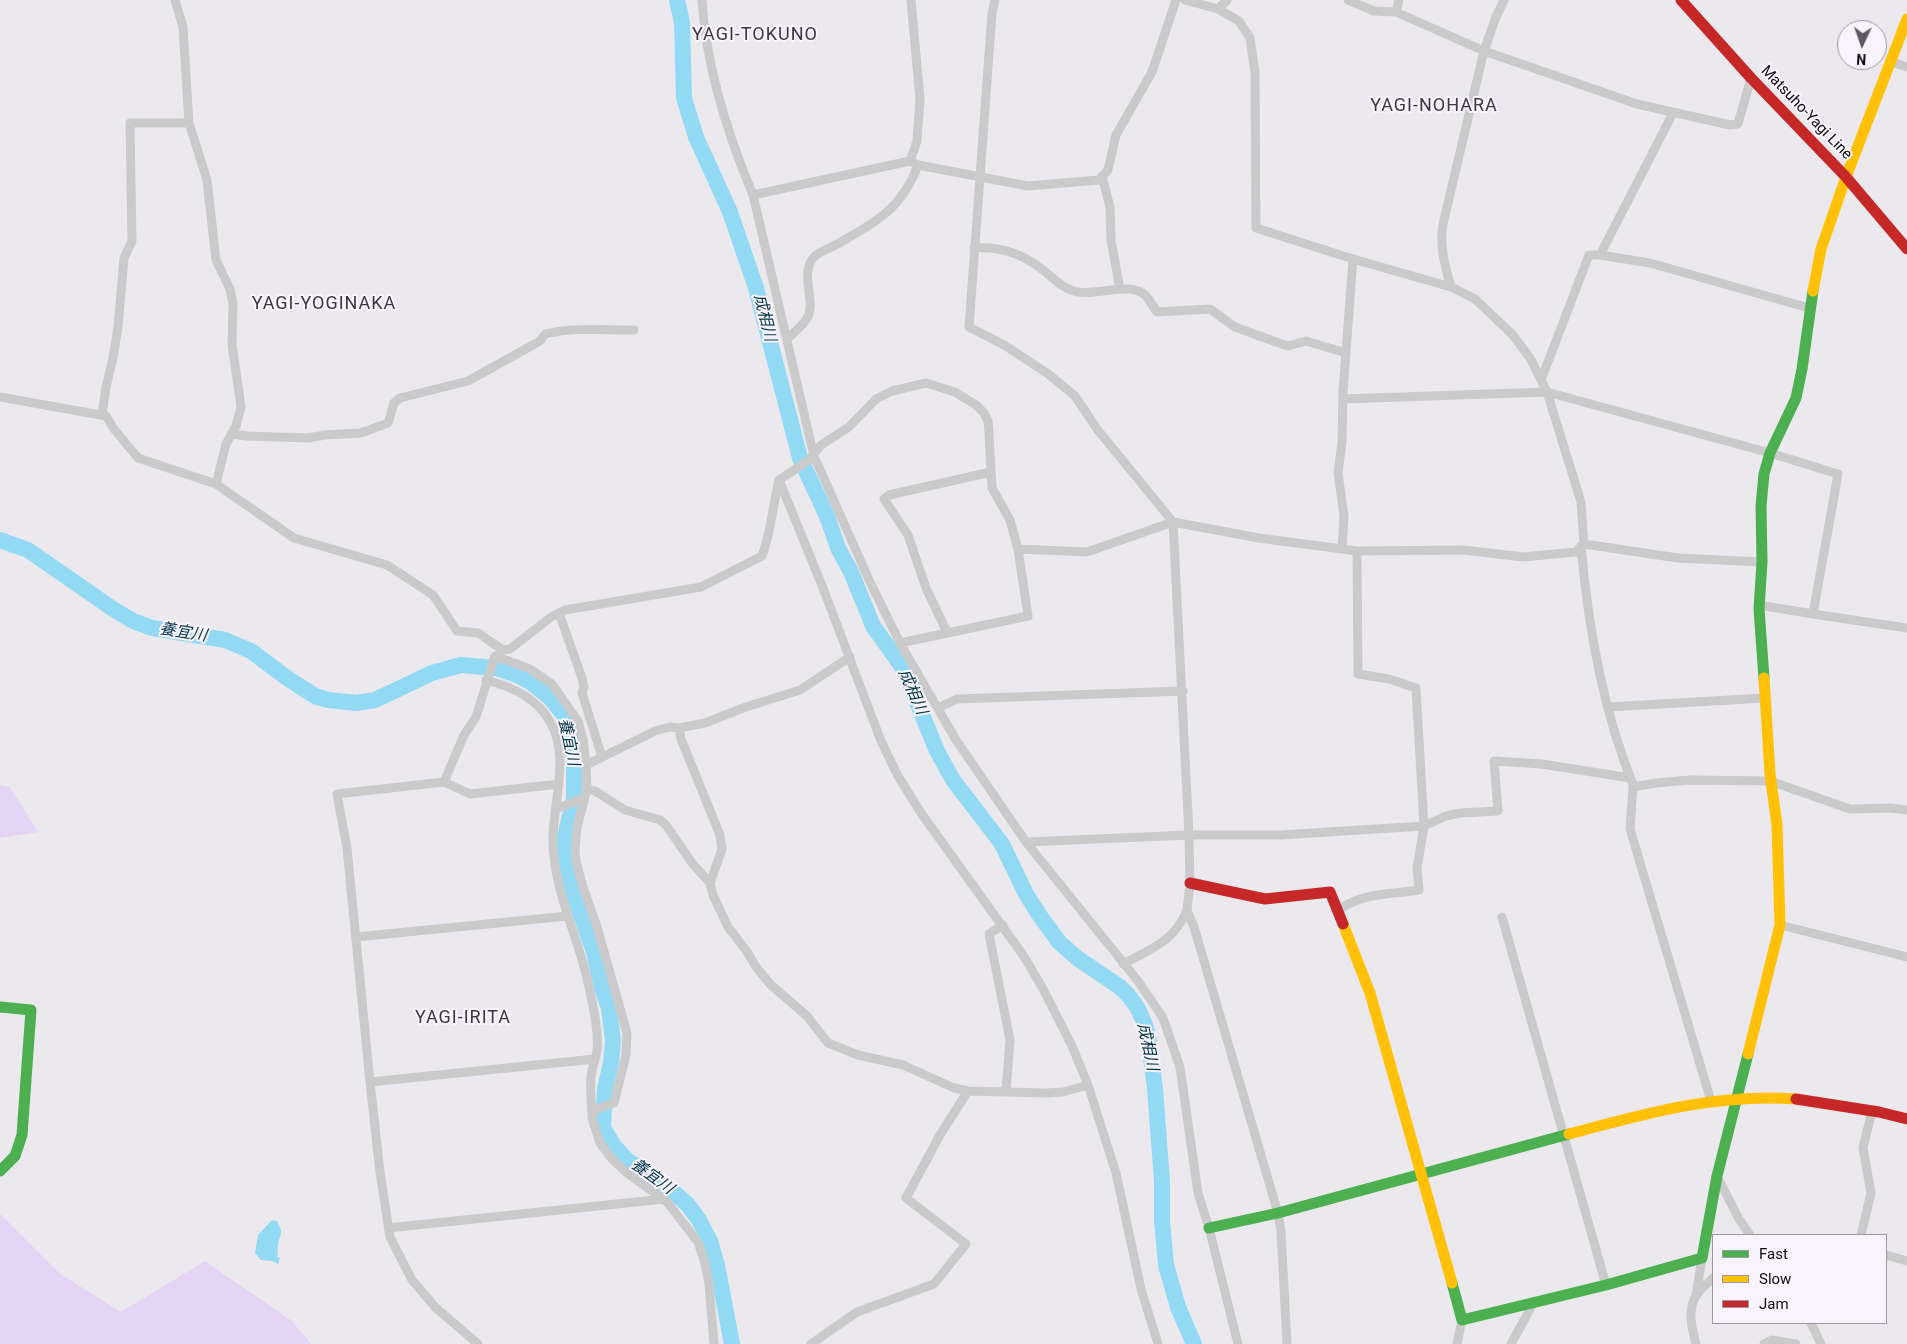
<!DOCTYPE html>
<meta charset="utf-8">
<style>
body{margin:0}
#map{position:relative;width:1907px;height:1344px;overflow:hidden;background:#ece9ee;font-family:Roboto,sans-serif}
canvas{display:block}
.legend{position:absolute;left:1712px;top:1234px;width:175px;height:90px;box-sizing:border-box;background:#f9f3fe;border:1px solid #9b979f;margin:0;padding:6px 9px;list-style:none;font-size:15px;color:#0f0d10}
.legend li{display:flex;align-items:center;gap:10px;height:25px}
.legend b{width:25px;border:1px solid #9b979f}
.north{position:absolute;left:1837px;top:20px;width:50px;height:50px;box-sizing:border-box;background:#f9f3fe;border:1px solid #9b979f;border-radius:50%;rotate:183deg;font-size:14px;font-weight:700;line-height:20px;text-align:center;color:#0f0d10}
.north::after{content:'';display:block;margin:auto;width:18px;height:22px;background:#5c5a5e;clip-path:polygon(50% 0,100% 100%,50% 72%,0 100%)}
</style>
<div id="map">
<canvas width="1907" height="1344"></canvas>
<ul class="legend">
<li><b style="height:6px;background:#4caf50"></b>Fast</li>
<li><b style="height:6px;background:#ffc107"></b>Slow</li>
<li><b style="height:6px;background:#c62828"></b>Jam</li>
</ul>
<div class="north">N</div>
</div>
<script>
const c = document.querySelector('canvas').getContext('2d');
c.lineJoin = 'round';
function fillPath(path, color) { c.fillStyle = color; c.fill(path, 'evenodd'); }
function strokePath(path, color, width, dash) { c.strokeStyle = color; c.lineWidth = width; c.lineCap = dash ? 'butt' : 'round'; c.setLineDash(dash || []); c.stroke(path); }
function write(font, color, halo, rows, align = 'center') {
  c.font = font + ' Roboto,"Noto Sans JP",sans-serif'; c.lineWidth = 4; c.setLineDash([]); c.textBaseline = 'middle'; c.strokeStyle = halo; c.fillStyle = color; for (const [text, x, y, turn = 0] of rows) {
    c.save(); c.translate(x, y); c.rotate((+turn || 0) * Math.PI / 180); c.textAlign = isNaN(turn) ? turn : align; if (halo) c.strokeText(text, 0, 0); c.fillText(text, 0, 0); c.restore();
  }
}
fillPath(new Path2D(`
 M0 785 10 787 38 832 0 838Z
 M0 1214 59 1273 121 1312 205 1261 292 1321 311 1344H0Z`), '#e5d4f3');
fillPath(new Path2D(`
 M272 1220 277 1221C284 1234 280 1234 278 1245 277 1250 279 1252 277 1257L280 1258 278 1264 272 1261 261 1260 255 1253 258 1235Z`), '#92daf4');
strokePath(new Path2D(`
 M677 0 682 22 684 98 696 137 730 212 756 288 800 458 827 516 838 548 851 572 873 626 903 668 937 751 953 780 1002 844 1026 894 1040 916 1059 942 1077 958 1120 987 1128 995 1137 1007 1144 1022 1148 1035 1155 1089 1162 1181V1220L1166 1265 1178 1307 1194 1344
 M0 540 28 550 113 609 133 621 152 628 225 640 251 651 287 678 315 696 328 700 357 703 375 700 432 673 461 665 496 668 517 675 532 683 549 697 564 715 570 734 574 760V799L564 841 567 875 594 952 602 988 609 1008 613 1041 611 1063 605 1088 603 1128 614 1146 627 1160 676 1194 688 1205 699 1220 710 1241 717 1265 732 1344`), '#92daf4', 16);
strokePath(new Path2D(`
 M175 0 183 27 189 123 207 180 216 260 230 289 233 304 232 344 241 407 236 426 226 444 216 484
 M702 0C706 67 727 133 753 195
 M995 0 992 13 969 327 1004 345 1047 373 1075 396 1097 429 1173 522 1189 835H1280L1424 826 1416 688 1389 679 1358 674 1357 551
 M1176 0 1152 72 1116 135 1108 170 1099 180 1028 186 918 165 910 161 753 195 814 456 870 582 900 643 956 740 1026 842 1138 981 1163 1018 1180 1067 1198 1193 1209 1228 1238 1344
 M1185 0 1218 9 1239 21 1250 38 1255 73 1256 228 1353 259 1451 287
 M1348 0 1374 11 1396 12 1484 51 1637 104 1730 125 1738 124 1751 78
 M1218 9 1227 0
 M1396 12 1399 0
 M1892 62 1907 67
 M910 161 917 141 920 99 911 0
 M1102 176 1110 207 1111 240 1120 289
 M974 248C999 246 1023 254 1043 270 1052 277 1060 286 1071 290 1091 299 1130 279 1146 296 1150 300 1153 307 1157 312L1210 309 1235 327 1279 343 1288 346 1306 341 1346 353
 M1600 255 1650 263 1809 308
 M787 339C793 333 801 327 806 320 818 304 799 276 813 258 818 251 832 248 839 243 877 222 903 207 918 165
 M1541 380 1589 255H1600L1673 113
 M0 397 106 416 114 429 138 458 216 484 294 538 387 565 433 595 457 631 478 633 503 650
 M1343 399 1547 392 1770 453 1838 474 1813 614 1759 605
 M102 415 106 387 113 358 118 327 124 258 132 241 130 123H189
 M231 434 247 436 308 438 325 435 361 433 388 423 394 403 400 398 468 381 540 341 545 334C574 327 604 330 634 330
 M779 480 823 588 881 741 898 776 921 813 1023 955 1042 987 1072 1046 1088 1085 1116 1173 1141 1289 1158 1344
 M1584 544 1678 558 1762 562
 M1581 546C1588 626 1602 707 1632 782
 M1342 549 1344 516 1338 473 1342 442 1343 392 1353 259
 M559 613 582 678 584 687 582 693 602 757
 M1813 614 1907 628
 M947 632 926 588 908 535 884 499 889 495 991 472 992 488 1010 520 1018 549
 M900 643 1028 616 1018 549 1087 552 1173 522 1259 538 1357 551 1464 550 1523 557 1576 552 1584 544 1581 502 1547 392 1530 358 1512 334 1475 299 1451 287C1445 266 1439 245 1443 224L1484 51 1496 17 1504 0
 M495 656 530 669 552 684 578 721 583 739 586 765 587 789 577 827 575 851 576 861 582 884 597 927 627 1033 626 1055 614 1103 596 1109 592 1118 600 1143 612 1159 626 1172 667 1202 698 1242 705 1263 709 1284 714 1344
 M486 680C510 686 536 698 549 720 571 755 553 802 553 839 553 891 579 937 589 987 593 1006 599 1031 597 1051 595 1060 592 1068 591 1077 590 1089 591 1102 592 1115
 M1608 707 1765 698
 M938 708 957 699 1183 691
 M679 728 681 739 720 835 722 849 710 883
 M586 765 655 731 670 727 679 728 705 723 743 708 800 690 850 657
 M444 782 337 794 347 848 370 1082 380 1172 390 1237 412 1280 436 1308 478 1344
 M559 784 470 794 444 782 464 735 476 717 494 659 503 650 510 649 551 617 565 610 701 587 762 556C771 532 773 505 779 480L809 460 821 445 849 427 876 399 892 391 926 383 955 392 976 405 984 413 988 421 989 432 991 472
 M587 789 595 791 625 810 660 820 666 825 692 863 710 883 713 895 728 927 746 950 756 967 771 985 807 1016 828 1043 858 1055 903 1065 954 1088 968 1091 1046 1093 1063 1092 1088 1085
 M556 809 584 798
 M1026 842 1189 835 1190 883 1187 910 1194 927 1278 1213 1281 1231 1287 1344
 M1337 911C1363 892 1388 895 1419 890L1417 868 1424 826 1446 816 1460 813 1498 811 1494 761 1542 764 1630 778
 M1502 917 1606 1285
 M1003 925 989 934 1010 1040 1006 1091
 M1780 925 1907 957
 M356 937 568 916
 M1123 964C1151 949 1175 941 1187 910
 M370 1082 595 1059
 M1711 1101 1630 829 1633 787 1656 783 1690 780 1770 781 1850 809 1890 808 1907 810
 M1717 1176 1739 1219 1750 1235
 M388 1228 664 1199
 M1861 1235 1871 1193 1863 1148 1872 1111
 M1886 1255 1907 1261
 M1696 1296 1702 1258
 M1811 1323 1821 1344
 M811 1344 857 1312 934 1284 966 1244 906 1198 940 1135 968 1091
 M1457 1344 1462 1320
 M1511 1344 1534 1302
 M1696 1344C1692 1329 1687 1310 1696 1296 1700 1289 1708 1283 1713 1278
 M1764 1344 1772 1340 1796 1344`), '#cacaca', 9);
strokePath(new Path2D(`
 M1764 678 1759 609 1762 562 1761 506 1764 474 1770 453 1796 398 1802 369 1813 291
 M0 1007 31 1010 22 1135 15 1156 0 1171
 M1209 1228 1278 1213 1569 1134
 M1452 1283 1462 1320 1606 1285 1702 1258 1717 1176 1748 1054`), '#4caf50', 11);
strokePath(new Path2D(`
 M1813 291 1821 249 1846 177 1907 19
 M1343 924 1370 993 1452 1283
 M1748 1054 1780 925 1777 825 1770 774 1764 678
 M1569 1134C1644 1114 1717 1093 1796 1099`), '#ffc107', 11);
strokePath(new Path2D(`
 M1681 0 1751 78 1846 177 1907 249
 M1190 883 1265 899 1330 892 1343 924
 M1796 1099 1879 1112 1907 1119`), '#c62828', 11);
write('15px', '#0f0d10', '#f9f3fe', [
 ["Matsuho-Yagi Line",1806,113,46]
]);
write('italic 16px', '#013442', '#f9f3fe', [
 ["成相川",764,318,76],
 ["養宜川",183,633,9],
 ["成相川",912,692,66],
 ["養宜川",568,742,78],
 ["成相川",1147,1047,78],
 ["養宜川",652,1177,36]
]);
c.letterSpacing = '1px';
write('18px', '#3b373f', '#f9f3fe', [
 ["YAGI-TOKUNO",755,35],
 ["YAGI-NOHARA",1434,106],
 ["YAGI-YOGINAKA",324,304],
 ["YAGI-IRITA",463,1018]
]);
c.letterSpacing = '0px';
</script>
